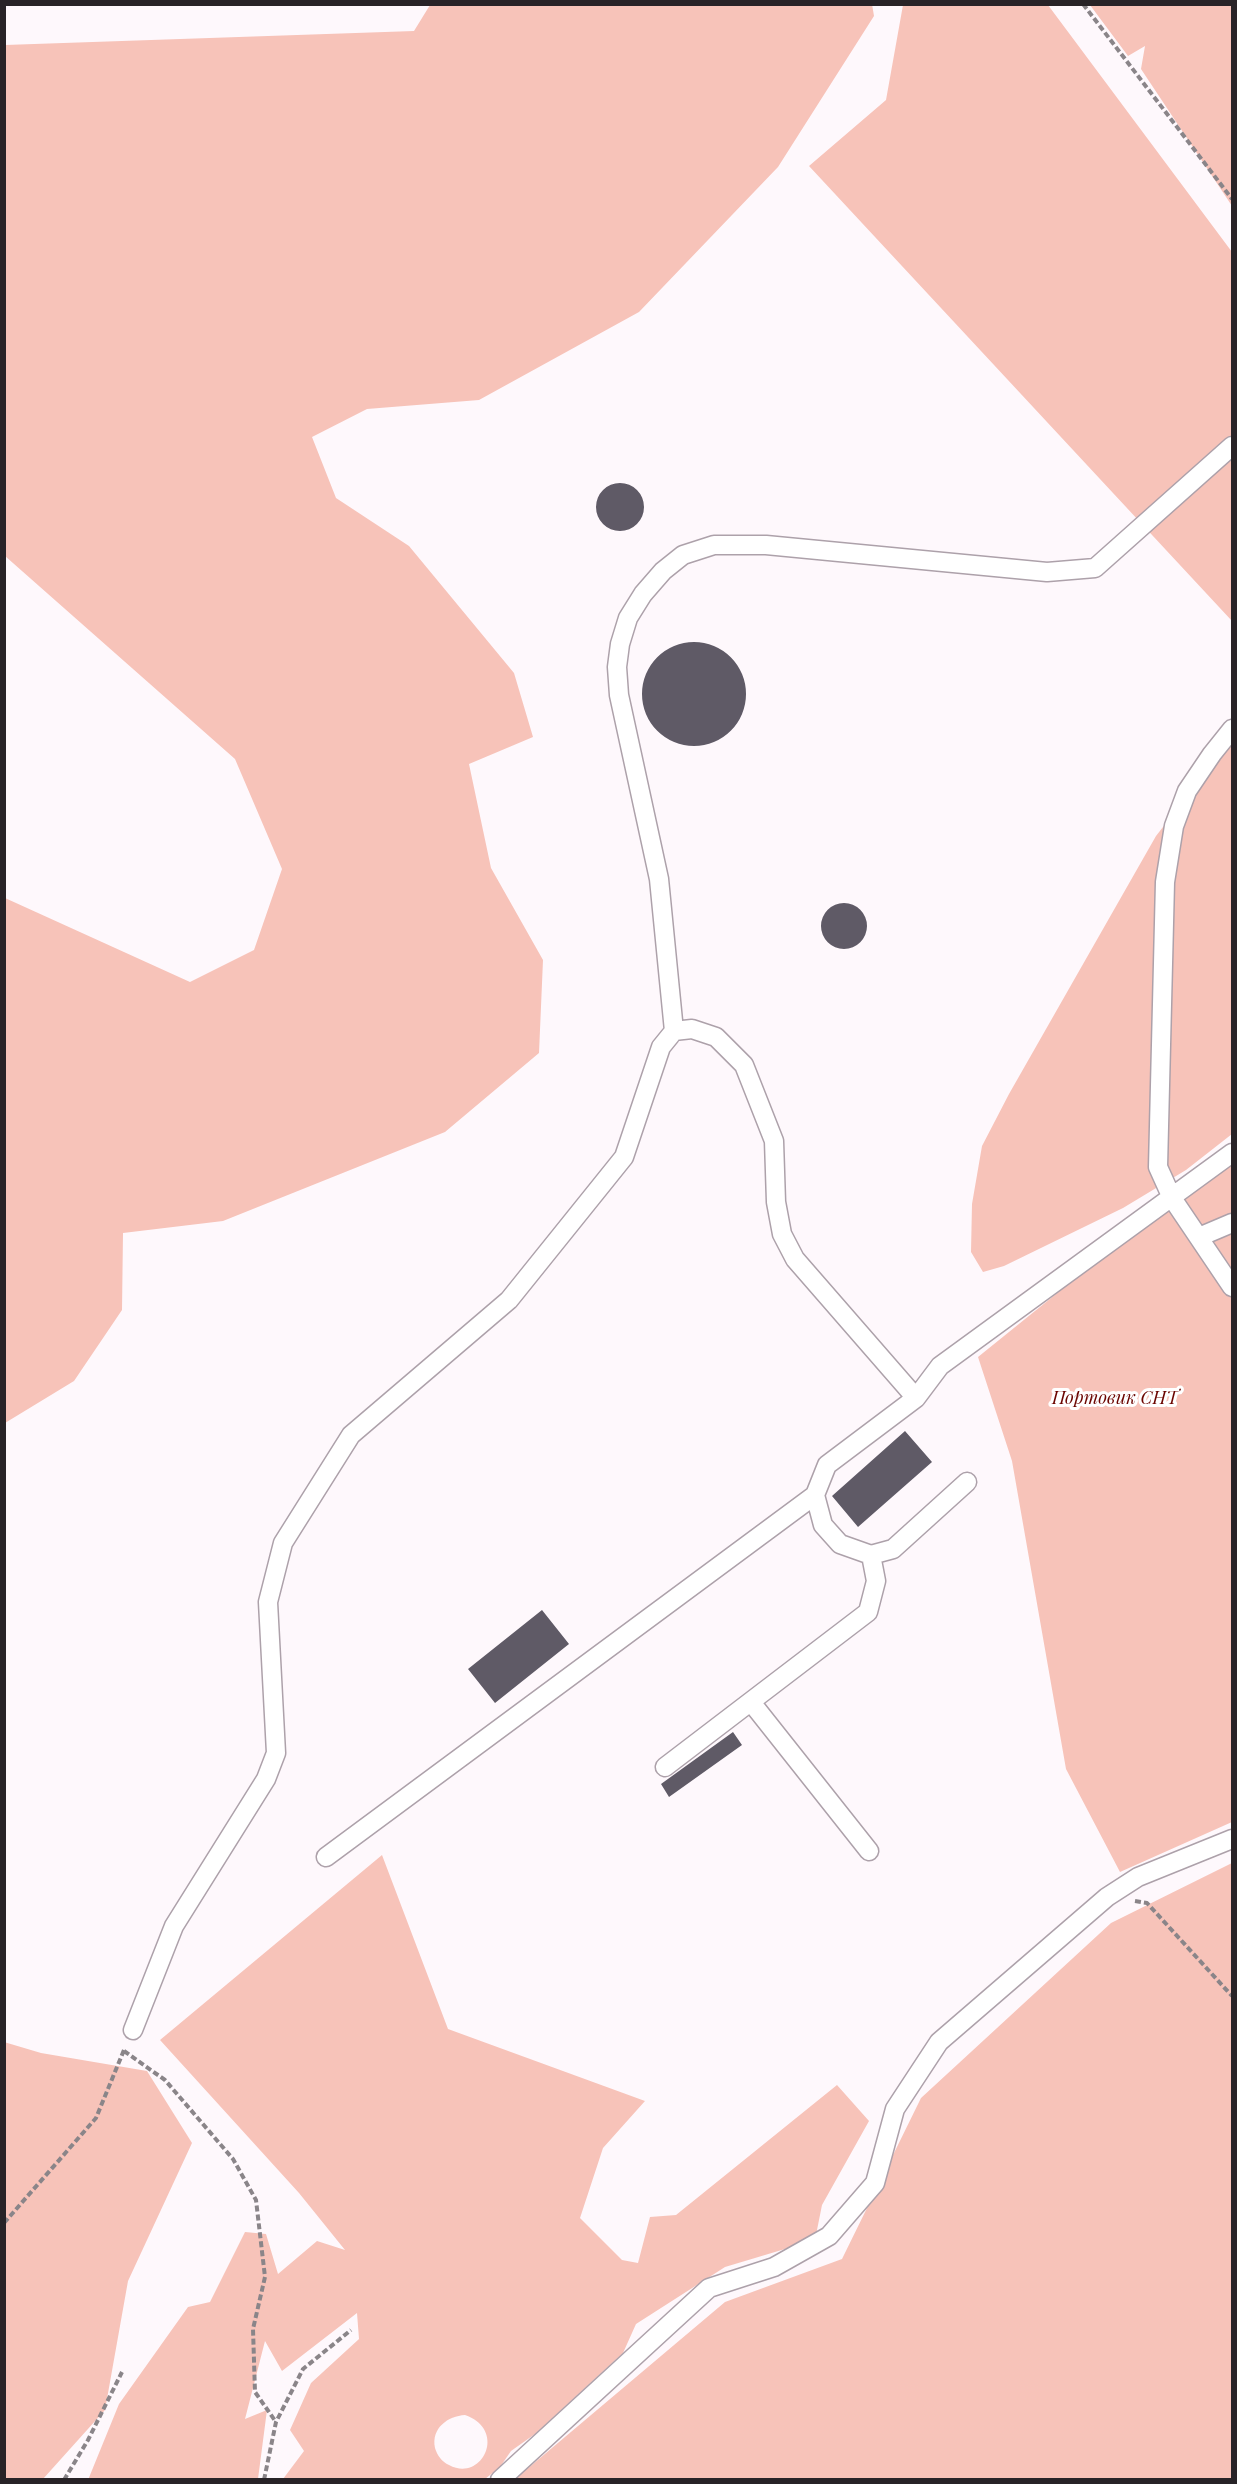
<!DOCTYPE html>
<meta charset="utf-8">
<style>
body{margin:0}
#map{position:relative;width:1237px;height:2484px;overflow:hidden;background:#fef8fc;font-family:"Playfair Display",serif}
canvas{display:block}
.frame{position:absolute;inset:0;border:6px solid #282327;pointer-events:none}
</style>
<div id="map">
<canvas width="1237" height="2484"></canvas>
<div class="frame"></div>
</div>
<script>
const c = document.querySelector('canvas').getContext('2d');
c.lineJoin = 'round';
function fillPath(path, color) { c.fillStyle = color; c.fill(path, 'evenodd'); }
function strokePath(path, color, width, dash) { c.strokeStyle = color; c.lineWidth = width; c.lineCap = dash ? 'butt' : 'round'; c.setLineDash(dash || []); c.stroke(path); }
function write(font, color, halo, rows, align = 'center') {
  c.font = font + ' "Playfair Display",serif'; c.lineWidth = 6; c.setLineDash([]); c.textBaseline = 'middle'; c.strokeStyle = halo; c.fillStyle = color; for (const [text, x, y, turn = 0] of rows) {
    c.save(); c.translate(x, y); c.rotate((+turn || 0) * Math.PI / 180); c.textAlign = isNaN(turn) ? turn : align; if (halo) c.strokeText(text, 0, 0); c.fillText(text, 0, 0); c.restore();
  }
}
fillPath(new Path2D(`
 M430 5 872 4 874 16 778 167 639 312 479 400 367 409 312 437 336 498 409 546 514 673 533 737 469 764 491 868 543 960 539 1053 445 1132 223 1221 123 1233 122 1310 74 1381 5 1423V898L190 982 254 950 282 869 235 759 5 556V45L414 31Z
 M903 5H1048L1232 252V621L809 166 886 100Z
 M1090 5H1232V206L1141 69 1145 46 1128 56Z
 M1232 738V1134L1186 1170 1123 1208 1004 1266 983 1272 971 1252 972 1204 982 1146 1009 1094 1156 836Z
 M1232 1152V1822L1120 1872 1066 1769 1012 1461 978 1357Z
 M382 1855 448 2029 645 2101 603 2148 580 2218 622 2260 638 2263 650 2217 676 2215 837 2085 869 2121 822 2205 815 2240 725 2267 636 2324 623 2353 535 2434 511 2451 500 2467 485 2479H283L304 2451 290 2430 311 2383 359 2339 357 2313 282 2371 265 2341 245 2419 267 2410 258 2479 88 2480 119 2404 188 2307 210 2302 245 2232 266 2234 278 2274 317 2241 345 2250 299 2193 160 2040ZM465 2415C508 2430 482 2483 449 2465 442 2462 437 2455 435 2448 431 2428 448 2416 465 2415Z
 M1232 1863V2479L514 2480 725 2302 842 2259 921 2098 1111 1923Z
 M4 2042 41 2053 147 2071 192 2143 128 2281 105 2410 43 2479H5Z`), '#f7c3b9');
fillPath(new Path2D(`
 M596 507a24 24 0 1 1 48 0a24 24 0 1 1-48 0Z
 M642 694a52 52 0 1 1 104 0a52 52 0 1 1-104 0Z
 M821 926a23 23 0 1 1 46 0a23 23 0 1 1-46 0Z
 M905 1431 932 1462 858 1527 832 1496Z
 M542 1610 569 1644 495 1703 468 1669Z
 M733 1732 742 1745 669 1797 661 1784Z`), '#5f5a66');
const minor = new Path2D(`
 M1232 729 1212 754 1187 791 1174 826 1165 882 1158 1167 1172 1198 1232 1287
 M674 1031 659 879 619 695 617 667 620 644 628 618 643 594 663 571 683 555 714 545H766L1047 572 1095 568 1232 446
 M1199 1237 1232 1223
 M967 1482 893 1549 871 1555 840 1544 823 1525 815 1495 827 1465 916 1398 940 1366 1232 1153
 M751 1702 869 1851
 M665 1767 868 1612 876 1581 871 1555
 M326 1857 815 1495
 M133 2030 174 1926 266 1779 276 1753 268 1602 283 1543 351 1435 509 1300 624 1157 661 1047 674 1031 692 1029 716 1037 744 1065 774 1141 776 1202 782 1234 795 1259 916 1398
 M500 2480 709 2288 774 2267 829 2236 875 2183 895 2109 939 2042 1107 1897 1138 1877 1232 1839`);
strokePath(minor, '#ada1aa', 21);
strokePath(new Path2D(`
 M1083 4 1232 199
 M1135 1901 1147 1903 1232 1996
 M124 2051 165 2080 233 2159 256 2200 265 2277 253 2329 255 2392 276 2422
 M4 2223 96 2118 124 2050
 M64 2480 88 2440 122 2372
 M264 2480 276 2422 303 2369 351 2330`), '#8a8589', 4, [6, 3]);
strokePath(minor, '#fff', 18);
write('italic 18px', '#6b0500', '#fff', [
 ["Портовик СНТ",1115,1398]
]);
</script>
